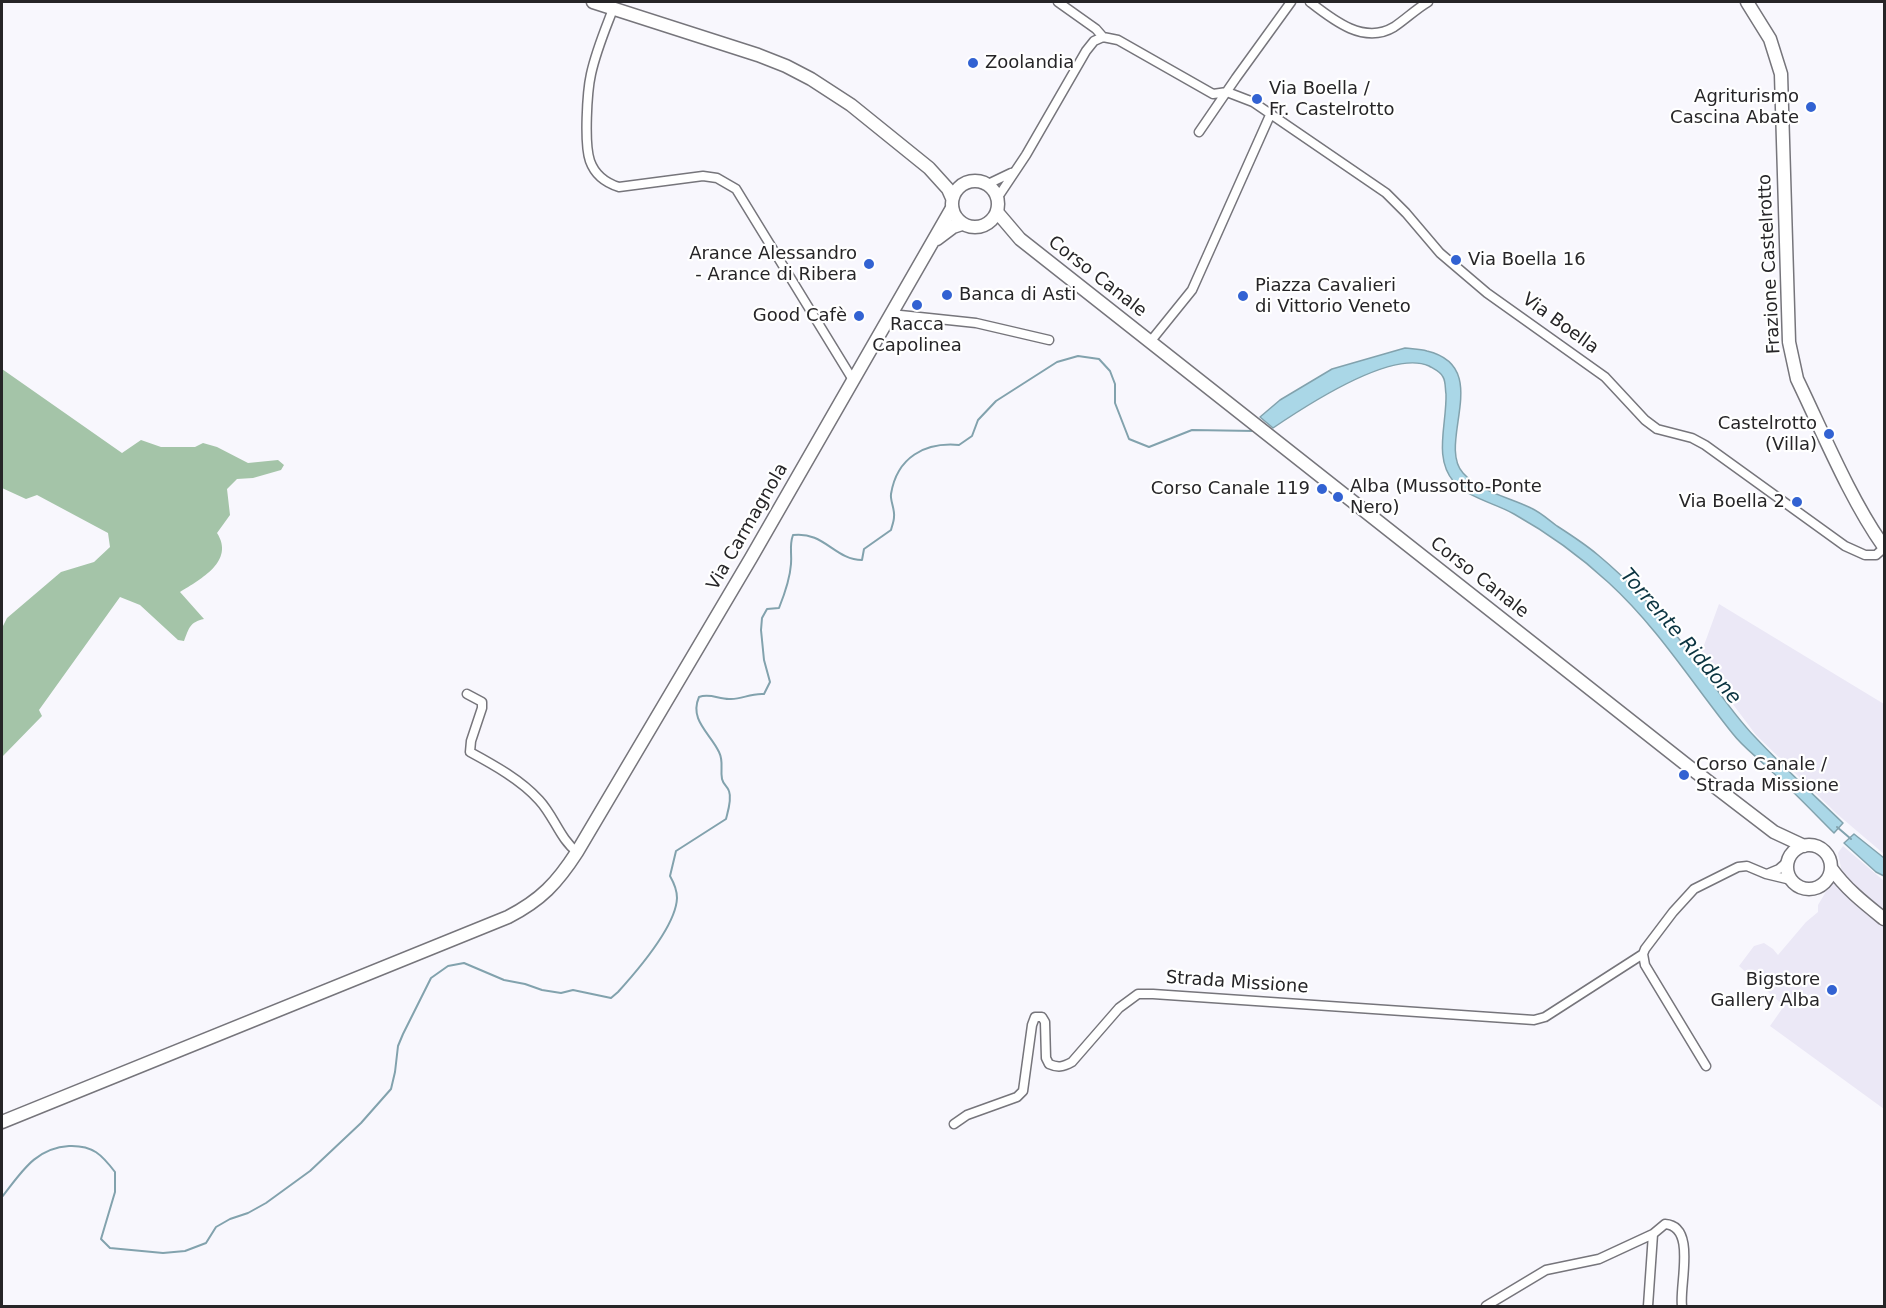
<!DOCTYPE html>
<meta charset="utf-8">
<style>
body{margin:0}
#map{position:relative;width:1886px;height:1308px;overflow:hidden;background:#f8f7fd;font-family:"DejaVu Sans",sans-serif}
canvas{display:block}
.frame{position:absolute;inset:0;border:3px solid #262527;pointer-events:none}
</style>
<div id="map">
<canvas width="1886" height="1308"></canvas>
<div class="frame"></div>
</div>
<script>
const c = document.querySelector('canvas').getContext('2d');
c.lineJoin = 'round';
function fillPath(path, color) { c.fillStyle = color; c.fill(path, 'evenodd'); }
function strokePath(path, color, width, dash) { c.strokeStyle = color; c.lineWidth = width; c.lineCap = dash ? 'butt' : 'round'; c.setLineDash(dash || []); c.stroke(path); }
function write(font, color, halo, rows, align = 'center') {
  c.font = font + ' "DejaVu Sans",sans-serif'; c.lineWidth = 4.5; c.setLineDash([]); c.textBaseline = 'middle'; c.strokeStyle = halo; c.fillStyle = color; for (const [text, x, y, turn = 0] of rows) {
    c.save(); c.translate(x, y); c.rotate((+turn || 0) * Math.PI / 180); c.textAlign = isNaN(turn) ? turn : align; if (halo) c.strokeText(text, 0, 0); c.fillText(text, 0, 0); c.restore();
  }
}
fillPath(new Path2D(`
 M1719 604 1884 704V854L1837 814 1756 735 1699 659Z
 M1843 846 1884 881V1109L1770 1026 1784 1006 1739 966 1754 946 1764 943 1773 949 1778 955 1806 922 1818 912V905L1827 890 1842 873 1838 853Z`), '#ebe8f6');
fillPath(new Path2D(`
 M2 369 122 453 141 440 161 447H195L203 443 217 447 248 463 278 460 284 465 281 470 253 478 237 479 227 489 230 515 217 533C235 561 201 579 180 592L204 619C190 622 189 628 184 641L178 640 140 605 120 597 39 710 42 716 2 757V628L7 618 61 572 94 562 110 547 108 533 37 495 26 499 2 488Z`), '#a4c4a8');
const water = new Path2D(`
 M1405 348C1412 349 1420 349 1427 351 1494 367 1436 443 1463 473 1480 492 1509 497 1531 508 1540 512 1549 520 1557 526 1571 535 1585 544 1598 555 1633 584 1664 619 1691 654 1712 682 1731 712 1755 737 1783 767 1814 795 1843 823L1834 833C1812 811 1791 789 1769 769 1757 757 1743 747 1733 734 1692 683 1658 628 1609 583 1581 557 1548 533 1514 514 1495 503 1470 499 1454 482 1433 458 1447 424 1446 394 1445 389 1446 382 1443 377 1441 372 1434 369 1429 366 1391 349 1304 407 1273 428L1260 417 1280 400 1332 369Z
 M1854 834 1884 858V876L1876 872 1844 843Z`);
fillPath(water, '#aad7e7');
strokePath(water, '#82a2ad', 1.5);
strokePath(new Path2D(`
 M1837 827 1851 839
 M2 1197C21 1173 35 1148 69 1146 93 1145 102 1155 115 1172V1192L101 1239 110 1248 163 1253 185 1251 206 1243 216 1227 230 1219 248 1213 266 1203 310 1171 361 1123 391 1089 395 1072 398 1046 403 1034 431 978 448 966 464 963 504 980 525 984 542 990 561 993 573 990 611 998 618 992C637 971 676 926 677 898 677 890 674 883 670 876L676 851 726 819C728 811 732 799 729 791 728 787 723 784 722 779 720 769 724 762 719 752 710 733 689 720 699 697 710 693 718 699 729 699 742 700 749 693 764 694L770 682 764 660 761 630 762 618 767 609 779 608C785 593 790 579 791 564 792 552 789 546 793 535 824 531 835 560 862 560L864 549 891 530C892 526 894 521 894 517 895 509 890 501 891 494 897 457 925 442 959 445L972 436 978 420 996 401 1057 362 1078 356 1099 359 1110 371 1115 384V403L1129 439 1149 447 1192 430 1255 431`), '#82a2ad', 2);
const street = new Path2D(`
 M1058 2 1096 29 1103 37
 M1310 2C1333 20 1364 45 1394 27 1406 19 1416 9 1428 2
 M613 9C605 30 596 51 591 74 587 92 584 144 590 161 595 175 606 183 619 187L703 176 717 178 736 189 853 380
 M1199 132 1236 78 1291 2
 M988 184 1011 173
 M998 197 1026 155 1086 51 1094 41 1103 37 1118 40 1213 94 1227 92 1253 102 1386 193 1406 213 1440 253 1487 293 1605 377 1645 420 1657 429 1692 438 1705 445 1845 546 1865 555H1876L1884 548
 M891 314 976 323 1049 340
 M1150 342 1192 290 1271 113
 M467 694 482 702V708L471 741 470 752C494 765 521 780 539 800 554 816 560 839 577 852
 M1767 874 1779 869 1787 862
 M1706 1066 1645 965 1643 954 1645 949 1673 912 1694 889 1738 867 1747 866 1766 874 1791 880
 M954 1124 967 1115 1017 1097 1023 1091 1032 1025 1035 1017H1042L1045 1022 1046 1058 1049 1064C1058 1068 1063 1067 1072 1062L1119 1008 1138 994H1153L1534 1020 1545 1017 1643 954
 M1486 1306 1546 1270 1599 1259 1653 1234
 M1648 1306 1653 1234 1665 1224C1697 1226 1679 1285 1682 1306`);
const secondary = new Path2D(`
 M1747 2 1770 39 1781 74 1789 342 1797 379C1823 433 1850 499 1884 547
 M937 239 953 227 962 224
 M2 1122 508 917C541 900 557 883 577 852L751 558 952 208`);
const primary = new Path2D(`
 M593 2 758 55 786 66 811 79 851 105 929 168 948 189 952 198
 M952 204a23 23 0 1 1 46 0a23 23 0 1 1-46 0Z
 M997 212 1020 239 1688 766 1774 832 1804 846
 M1787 867a22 22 0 1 1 44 0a22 22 0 1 1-44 0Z
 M1831 868C1846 889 1864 903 1884 919`);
strokePath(street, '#76757b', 11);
strokePath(secondary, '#76757b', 15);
strokePath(primary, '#76757b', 15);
strokePath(street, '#fff', 8);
strokePath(secondary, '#fff', 12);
strokePath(primary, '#fff', 12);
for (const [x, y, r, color] of [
 [973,63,6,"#3262d2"],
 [1257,99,6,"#3262d2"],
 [1811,107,6,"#3262d2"],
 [1456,260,6,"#3262d2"],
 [869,264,6,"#3262d2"],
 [947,295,6,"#3262d2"],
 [1243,296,6,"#3262d2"],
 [917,305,6,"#3262d2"],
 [859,316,6,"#3262d2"],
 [1829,434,6,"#3262d2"],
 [1322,489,6,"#3262d2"],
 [1338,497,6,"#3262d2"],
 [1797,502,6,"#3262d2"],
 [1684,775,6,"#3262d2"],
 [1832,990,6,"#3262d2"]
]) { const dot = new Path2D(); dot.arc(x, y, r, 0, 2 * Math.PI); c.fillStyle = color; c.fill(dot); strokePath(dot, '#fff', 2); }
write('18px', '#262527', '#fff', [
 ["Zoolandia",985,63],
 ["Via Boella /",1269,89],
 ["Fr. Castelrotto",1269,110],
 ["Agriturismo",1799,97,"right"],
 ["Cascina Abate",1799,118,"right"],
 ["Arance Alessandro",857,254,"right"],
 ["- Arance di Ribera",857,275,"right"],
 ["Via Boella 16",1468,260],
 ["Piazza Cavalieri",1255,286],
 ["di Vittorio Veneto",1255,307],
 ["Banca di Asti",959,295],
 ["Good Cafè",847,316,"right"],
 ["Racca",917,325,"center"],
 ["Capolinea",917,346,"center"],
 ["Castelrotto",1817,424,"right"],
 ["(Villa)",1817,445,"right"],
 ["Alba (Mussotto-Ponte",1350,487],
 ["Nero)",1350,508],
 ["Corso Canale 119",1310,489,"right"],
 ["Via Boella 2",1785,502,"right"],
 ["Corso Canale /",1696,765],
 ["Strada Missione",1696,786],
 ["Bigstore",1820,980,"right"],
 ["Gallery Alba",1820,1001,"right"]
], 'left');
write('18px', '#262527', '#fff', [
 ["Frazione Castelrotto",1770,264,-93],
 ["Corso Canale",1097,277,38],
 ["Via Boella",1560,324,36],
 ["Via Carmagnola",748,527,-60],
 ["Corso Canale",1479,578,38],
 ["Strada Missione",1237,983,4]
]);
write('italic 20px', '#0b3441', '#fff', [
 ["Torrente Riddone",1680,637,49]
]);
</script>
